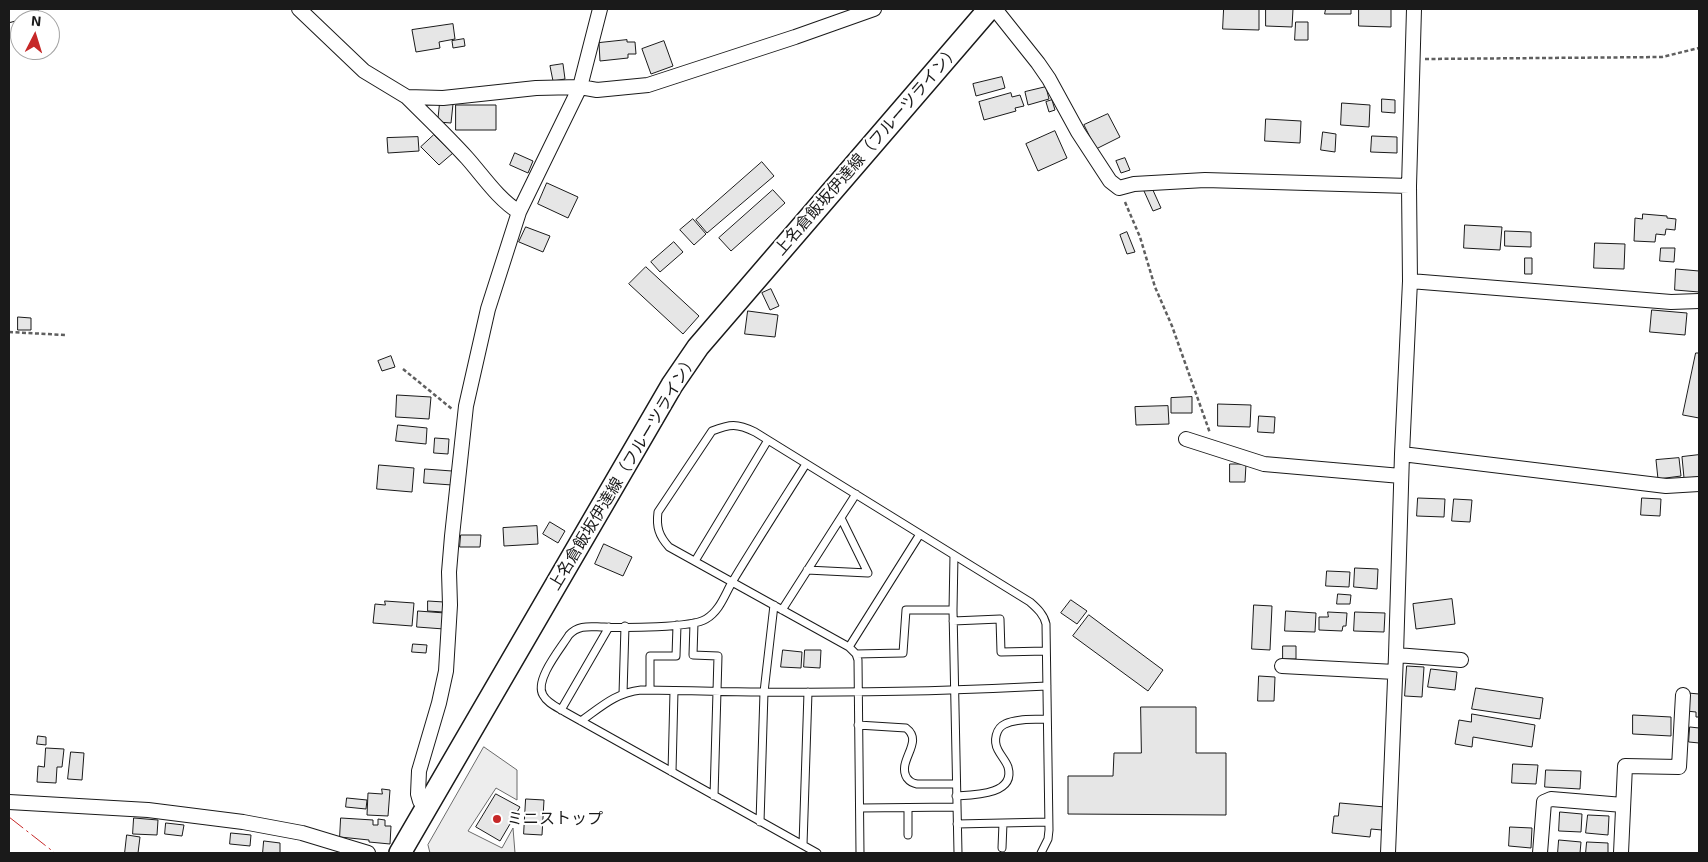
<!DOCTYPE html>
<meta charset="utf-8">
<style>
body{margin:0}
#map{position:relative;width:1708px;height:862px;overflow:hidden;background:#fff;font-family:"Exo 2",sans-serif}
canvas{display:block}
.frame{position:absolute;inset:0;border:10px solid #1a1a1a;pointer-events:none}
.north{position:absolute;left:10px;top:10px;width:50px;height:50px;box-sizing:border-box;background:#fff;border:1px solid #a3a3a3;border-radius:50%;rotate:5deg;font-size:14px;font-weight:700;line-height:20px;text-align:center;color:#1a1a1a}
.north::after{content:'';display:block;margin:auto;width:18px;height:22px;background:#c62828;clip-path:polygon(50% 0,100% 100%,50% 72%,0 100%)}
</style>
<div id="map">
<canvas width="1708" height="862"></canvas>
<div class="frame"></div>
<div class="north">N</div>
</div>
<script>
const c = document.querySelector('canvas').getContext('2d');
c.lineJoin = 'round';
function fillPath(path, color) { c.fillStyle = color; c.fill(path, 'evenodd'); }
function strokePath(path, color, width, dash) { c.strokeStyle = color; c.lineWidth = width; c.lineCap = dash ? 'butt' : 'round'; c.setLineDash(dash || []); c.stroke(path); }
function write(font, color, halo, rows, align = 'center') {
  c.font = font + ' "Exo 2","Noto Sans JP",sans-serif'; c.lineWidth = 4; c.setLineDash([]); c.textBaseline = 'middle'; c.strokeStyle = halo; c.fillStyle = color; for (const [text, x, y, turn = 0] of rows) {
    c.save(); c.translate(x, y); c.rotate((+turn || 0) * Math.PI / 180); c.textAlign = isNaN(turn) ? turn : align; if (halo) c.strokeText(text, 0, 0); c.fillText(text, 0, 0); c.restore();
  }
}
const built = new Path2D(`
 M484 747 517 770V800L496 788 468 831 502 848 513 828 515 853H430L428 845Z`);
fillPath(built, '#ededed');
strokePath(built, '#6a6a6a', 1);
const building = new Path2D(`
 M1224 9H1259V30L1223 29Z
 M1266 9H1293L1292 27 1266 26Z
 M1326 9H1351V14H1325Z
 M1359 9H1391V27L1359 26Z
 M1296 22H1308V40H1295Z
 M453 24 455 39 439 42 440 48 416 52 412 30Z
 M464 39 465 46 453 48 452 41Z
 M627 40V42H635L636 54H628V58L600 61 599 43Z
 M664 41 673 66 651 74 642 49Z
 M563 64 565 79 553 81 550 66Z
 M1002 77 1005 88 976 96 973 84Z
 M1046 87 1049 99 1028 105 1025 92Z
 M1011 93 1012 97 1020 95 1024 106 1015 108 1016 111 984 120 979 102Z
 M1382 99 1395 100V113L1382 112Z
 M1052 100 1055 110 1049 112 1046 102Z
 M440 103 453 104 451 123 438 122Z
 M1342 103 1370 105 1369 127 1341 125Z
 M456 105H496V130H456Z
 M1108 114 1120 137 1096 149 1084 125Z
 M1266 119 1301 121 1300 143 1265 141Z
 M1055 131 1067 158 1038 171 1026 144Z
 M1323 132 1336 134 1335 152 1321 150Z
 M434 135 453 153 439 165 421 147Z
 M1372 136 1397 137V153L1371 152Z
 M418 137 419 151 388 153 387 138Z
 M515 153 533 161 528 173 510 165Z
 M1125 158 1130 170 1121 173 1116 161Z
 M762 162 774 176 707 233 696 220Z
 M547 183 578 197 568 218 538 204Z
 M1152 188 1161 208 1153 211 1144 191Z
 M773 190 785 203 731 251 719 238Z
 M1643 214 1667 216V218L1676 219 1675 230 1666 229 1665 235 1656 234 1655 242 1634 241 1635 218 1642 219Z
 M693 219 706 234 694 245 680 230Z
 M1465 225 1502 227 1500 250 1464 248Z
 M526 227 550 236 543 252 519 242Z
 M1505 231 1531 232V247L1505 246Z
 M1127 232 1135 252 1127 254 1120 235Z
 M674 242 683 252 660 272 651 262Z
 M1595 243 1625 244 1624 269 1594 268Z
 M1661 248H1675L1674 262 1660 261Z
 M1525 258H1532V274H1525Z
 M646 267 699 316 683 334 629 284Z
 M1676 269 1699 271V292L1675 290Z
 M771 289 779 306 770 310 762 293Z
 M1652 310 1687 313 1685 335 1650 332Z
 M748 311 778 315 775 337 745 334Z
 M18 317 31 318V330H18Z
 M1696 353H1699V418L1683 415Z
 M391 356 395 367 382 371 378 361Z
 M397 395 431 397 429 419 396 417Z
 M1192 397V413H1171V398Z
 M1218 404 1251 405 1250 427 1218 426Z
 M1168 406 1169 424 1136 425 1135 407Z
 M1259 416 1275 417 1274 433 1258 432Z
 M398 425 427 428 426 444 396 441Z
 M435 438 449 439 448 454 434 453Z
 M1699 455V477L1684 478 1682 457Z
 M1679 458 1681 476 1658 479 1656 460Z
 M1230 464H1246L1245 482H1230Z
 M379 465 414 468 412 492 377 489Z
 M425 469 452 471V485L424 483Z
 M1418 498 1445 499 1444 517 1417 516Z
 M1642 498 1661 499 1660 516 1641 515Z
 M1454 499 1472 500 1470 522 1452 521Z
 M550 522 565 531 558 543 543 534Z
 M537 526 538 544 504 546 503 528Z
 M461 535H481L480 547H460Z
 M604 544 632 557 623 576 595 564Z
 M1355 568 1378 569 1377 589 1354 587Z
 M1327 571 1350 572 1349 587 1326 586Z
 M1338 594 1351 595 1350 604H1337Z
 M1452 599 1455 624 1416 629 1413 604Z
 M1071 600 1087 611 1077 624 1061 613Z
 M385 601 414 603 412 626 373 623 375 604 385 605Z
 M428 601 444 602 443 612 428 611Z
 M1254 605 1272 606 1270 650 1252 649Z
 M418 611 445 613 444 629 417 627Z
 M1286 611 1316 613 1315 632 1285 631Z
 M1328 612 1347 613 1346 626H1343L1342 631 1319 630V617H1328Z
 M1355 612 1385 613 1384 632 1354 631Z
 M1089 615 1163 670 1148 691 1073 636Z
 M413 644 427 645 426 653 412 652Z
 M1283 646H1296V659H1283Z
 M783 650 802 652 801 668 781 667Z
 M805 650H821L820 668 804 667Z
 M1407 666 1424 667 1422 697 1405 696Z
 M1431 669 1457 672 1455 690 1428 687Z
 M1259 676 1275 677 1274 701H1258Z
 M1476 688 1543 698 1540 719 1472 709Z
 M1688 693 1699 694V717H1696V712L1686 711Z
 M1141 707H1196V753H1226V815L1068 814V776H1113L1114 753H1141Z
 M1472 714 1535 725 1532 747 1473 737 1472 747 1455 744 1459 720 1471 722Z
 M1633 715 1671 717V736L1633 734Z
 M1690 727 1699 728V743L1689 742Z
 M38 736 46 737V745L37 744Z
 M46 748 64 749 62 767H57L56 783 37 782 38 766 44 767Z
 M71 752 84 753 82 780 68 779Z
 M1513 764 1538 765 1536 784 1512 783Z
 M1546 770 1581 771 1580 789 1545 787Z
 M382 789 390 790 388 816 367 815 368 793 382 794Z
 M496 794 520 807 500 841 476 827Z
 M347 798 367 800 366 809 346 807Z
 M526 799 544 800 542 835 524 834Z
 M1340 803 1385 807 1382 830 1371 829 1370 837 1332 833 1334 816H1338Z
 M1560 812 1582 814 1581 832 1559 831Z
 M1588 815 1609 816 1608 835 1586 833Z
 M134 818 158 820 157 835 133 834Z
 M341 818 373 820V825H378V819L385 820V826H391L390 844 369 842V840L340 837Z
 M166 823 184 825 182 836 165 834Z
 M1510 827 1532 828 1531 848 1509 846Z
 M231 833 251 835 250 846 230 844Z
 M127 835 140 837 138 853H125Z
 M1559 840 1581 842 1580 853H1558Z
 M264 841 280 843V853H263Z
 M1587 842 1608 843V853H1586Z`);
fillPath(building, '#e6e6e6');
strokePath(building, '#1a1a1a', 1);
const service = new Path2D(`
 M806 464C782 502 757 541 734 579 725 593 721 610 706 619 692 628 623 628 604 627 591 627 579 624 569 635 561 648 534 680 543 695 547 703 557 707 565 712L817 853
 M954 555 953 610 958 853
 M695 561 768 440
 M807 570 868 573 841 518
 M782 610 856 494
 M953 621 1000 619 1001 652 1046 651
 M694 623 693 655 718 656 714 796
 M849 647 920 534
 M856 654 903 653 906 610H953
 M650 690V656H676L677 625
 M623 694 625 626
 M561 710 609 627
 M581 721C601 707 615 693 641 690 681 690 722 692 762 692 857 693 952 691 1047 686
 M858 725 906 728C925 742 896 761 907 778 910 782 912 783 917 784H956
 M672 772 674 691
 M956 796C973 795 1016 795 1008 767 1006 761 1001 756 998 750 993 741 996 728 1005 724 1017 718 1034 720 1047 719
 M860 808 957 807
 M760 822 764 692 774 605
 M957 824 1048 822
 M908 835V808
 M803 845 808 692
 M1002 848 1003 823
 M860 853 858 660 856 654 849 647 669 547C659 536 656 527 658 512L712 431C730 424 737 423 755 432L1030 602C1038 609 1044 615 1046 624L1049 830 1048 839 1041 853`);
const minor = new Path2D(`
 M299 9 364 71 407 97 443 98 536 88 580 87 597 90 648 85 795 37 874 9
 M995 9 1038 63 1049 79 1078 132 1110 181 1119 188 1134 184 1205 180 1409 186
 M9 15 31 9
 M407 97C427 117 448 137 467 158 483 176 498 199 519 212
 M1410 281 1671 302 1699 301
 M1186 439 1264 464 1401 476
 M1402 454 1666 486 1699 484
 M1396 655 1461 660
 M1282 666 1395 672
 M9 802 148 810 243 822 302 833 368 853
 M426 807 420 801 418 794 419 771 439 703 446 671 450 605 449 572 452 536 466 406 488 309 519 212 580 87 600 9
 M1388 853 1396 655 1402 454 1410 281 1409 186 1414 9
 M1540 853 1544 802 1551 799 1623 805
 M1621 853 1625 766 1679 767 1683 695`);
const primary = new Path2D(`
 M400 853 672 385 698 347 989 9`);
strokePath(service, '#1a1a1a', 9);
strokePath(minor, '#1a1a1a', 16);
strokePath(primary, '#1a1a1a', 24);
strokePath(new Path2D(`
 M1425 59 1662 57 1699 48
 M1125 202 1140 237 1155 287 1172 326 1210 433
 M9 332 65 335
 M403 369 452 409`), '#5f5f5f', 2.5, [4, 2.5]);
strokePath(service, '#fff', 7);
strokePath(minor, '#fff', 14);
strokePath(primary, '#fff', 21);
strokePath(new Path2D(`
 M9 817 55 853`), '#c62828', 1, [18, 4, 2.5, 4]);
for (const [x, y, r, color] of [
 [497,819,5,"#c62828"]
]) { const dot = new Path2D(); dot.arc(x, y, r, 0, 2 * Math.PI); c.fillStyle = color; c.fill(dot); strokePath(dot, '#fff', 2); }
write('16px', '#1a1a1a', '#fff', [
 ["上名倉飯坂伊達線（フルーツライン）",867,150,-49],
 ["上名倉飯坂伊達線（フルーツライン）",623,472,-59]
]);
write('16px', '#1a1a1a', '#fff', [
 ["ミニストップ",507,819]
], 'left');
</script>
